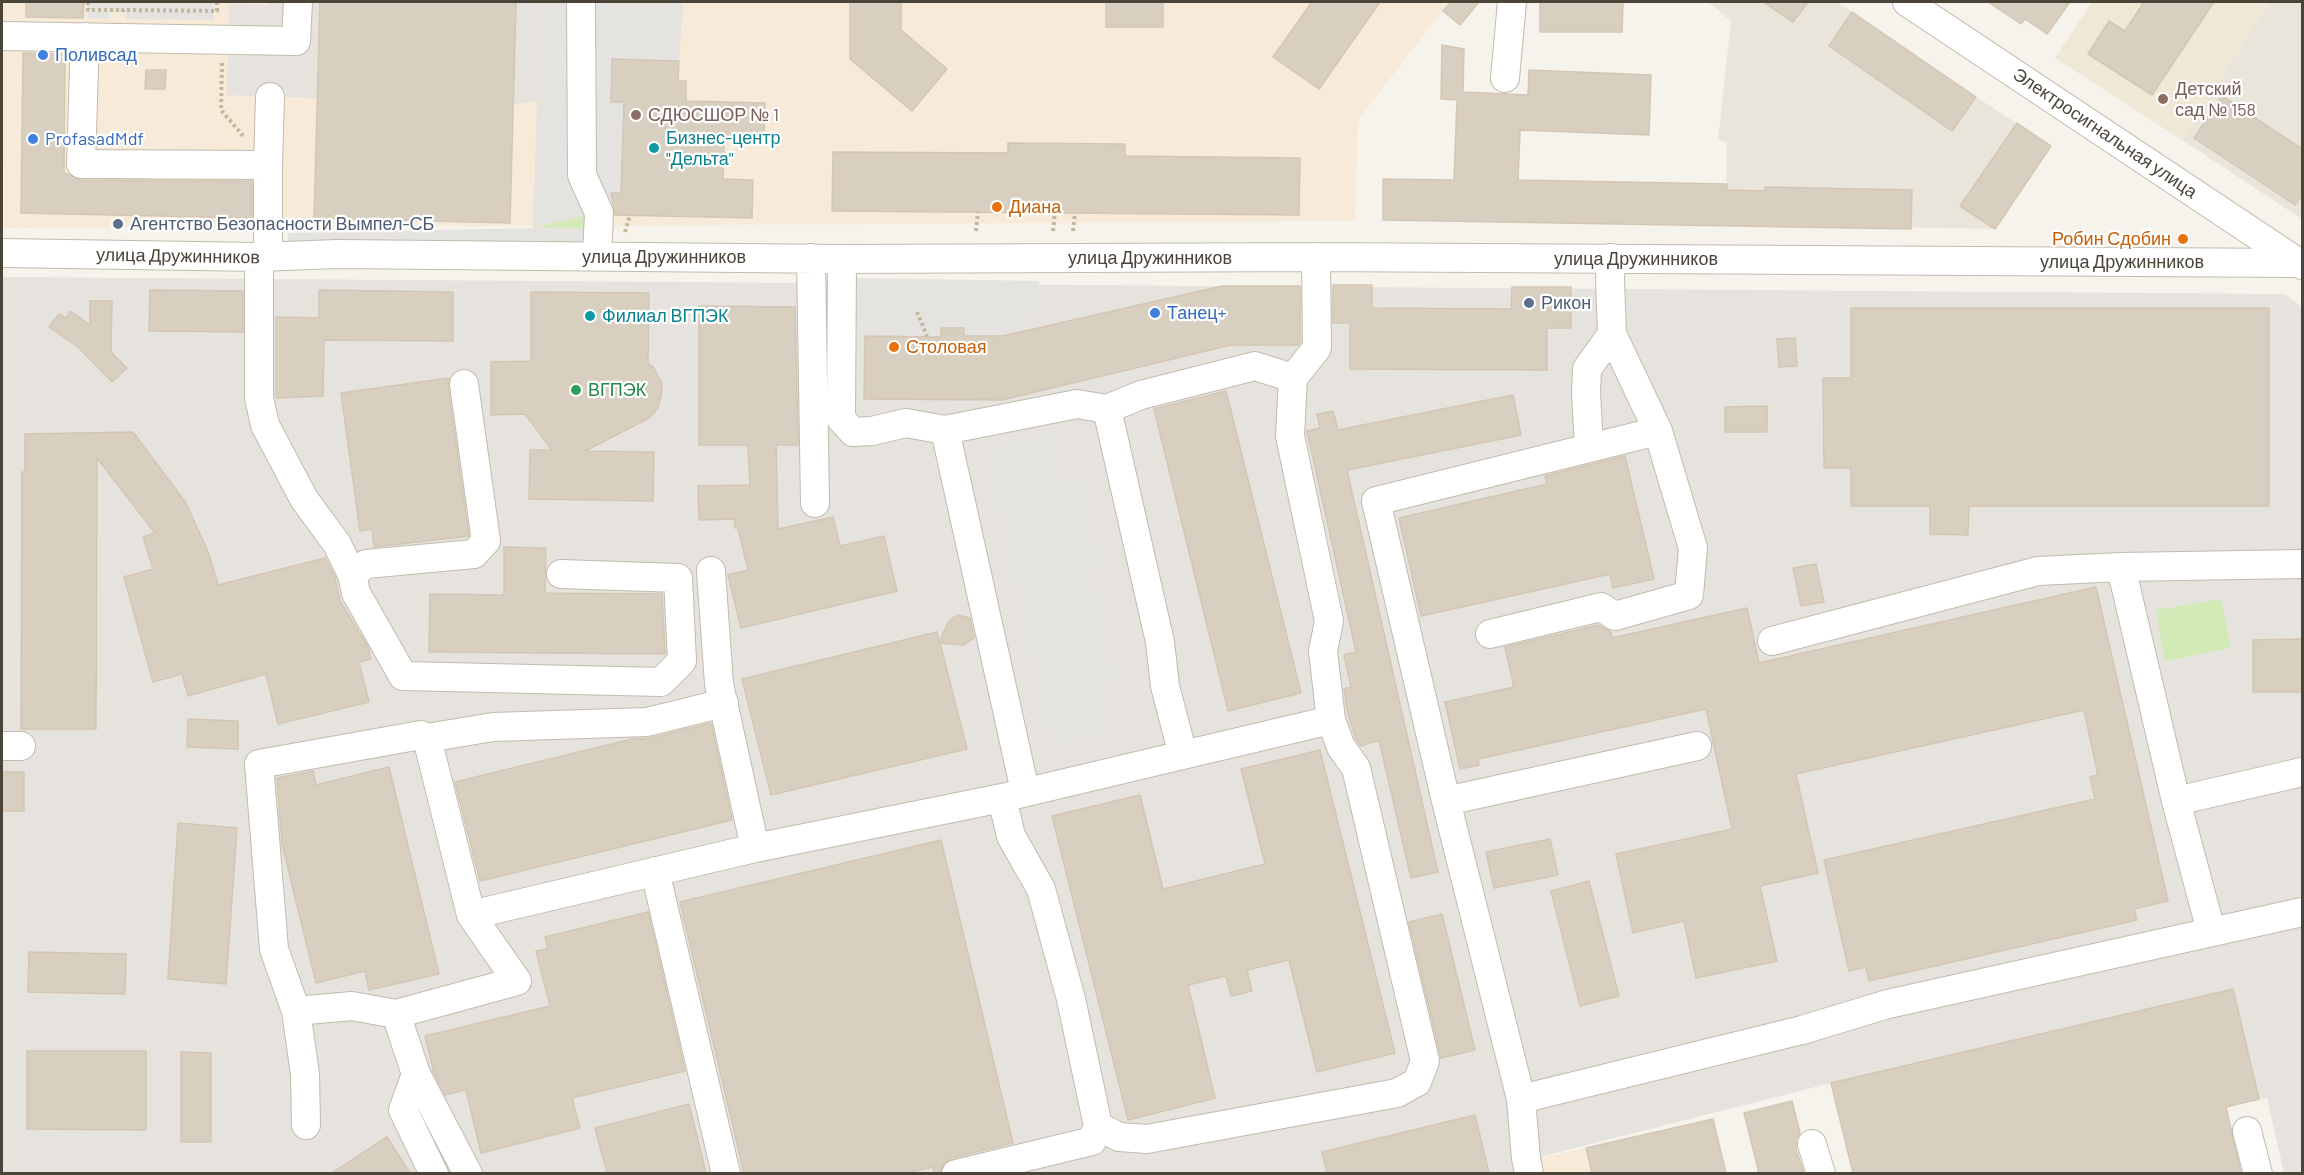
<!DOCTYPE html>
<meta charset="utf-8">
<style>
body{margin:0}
#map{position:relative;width:2304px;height:1175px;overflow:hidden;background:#f6f3ec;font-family:Barlow,sans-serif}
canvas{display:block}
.frame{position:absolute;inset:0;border:3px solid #4b4439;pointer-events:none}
</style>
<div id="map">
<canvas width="2304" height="1175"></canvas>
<div class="frame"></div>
</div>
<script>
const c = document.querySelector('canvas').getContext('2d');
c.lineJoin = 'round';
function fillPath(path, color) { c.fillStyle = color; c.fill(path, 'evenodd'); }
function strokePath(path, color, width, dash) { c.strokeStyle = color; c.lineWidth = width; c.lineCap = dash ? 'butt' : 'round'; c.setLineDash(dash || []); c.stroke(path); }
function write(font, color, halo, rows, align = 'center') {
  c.font = font + ' Barlow,sans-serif'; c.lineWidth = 4.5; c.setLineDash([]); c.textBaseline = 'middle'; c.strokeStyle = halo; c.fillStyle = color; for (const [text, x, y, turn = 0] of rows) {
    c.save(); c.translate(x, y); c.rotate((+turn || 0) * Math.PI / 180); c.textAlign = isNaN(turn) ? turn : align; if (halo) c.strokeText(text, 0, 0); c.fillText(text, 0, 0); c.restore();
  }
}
fillPath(new Path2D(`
 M1708 2H1837L1976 97 2051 146 1995 229 1726 224 1727 142 1718 140 1731 21Z
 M2269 2H2302V219L2182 140Z`), '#eae5da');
fillPath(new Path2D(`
 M2 2H1449L1358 120 1355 221 542 226 533 228V226L4 228Z
 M1713 1119 1726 1173H1539L1536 1159Z`), '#f7ead8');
fillPath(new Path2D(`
 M267 2H536L537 101 511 105 227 95 229 4 267 5Z
 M2 277 2285 294 2302 307V1173H2284L2267 1098 2259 1099 2232 989 1831 1083 1536 1158 1539 1173 2 1174Z`), '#e6e2dd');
fillPath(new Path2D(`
 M2092 2H2269L2182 140 2055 58Z`), '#efe8d6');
fillPath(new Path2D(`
 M591 214 590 229 533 228Z
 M2221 599 2231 648 2165 661 2156 610Z`), '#d2eab5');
fillPath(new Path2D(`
 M88 2H214L213 20 126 19V13L123 12H109V19L88 18Z
 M536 2H683L679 61 612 59V102H624L621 193H611V214H591L536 227 590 229V244L287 245 288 233 533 228 537 101Z
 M852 278 1039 281V312L1003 336H964V328H941V337L865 336 851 334Z
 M1055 431 1059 449 1053 451 1059 476 1083 471 1106 570 1096 572 1120 679 1107 683 1118 732 1048 748 980 448Z`), '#e5e3e0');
const building = new Path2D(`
 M26 2H84L83 18 26 17Z
 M320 2H516L510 223 314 218Z
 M850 2H901V30L947 69 912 111 850 59Z
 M1106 2H1163V27H1106Z
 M1312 2H1380L1319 89 1273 57Z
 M1451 2H1479L1460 25 1443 11Z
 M1540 2H1623L1622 32H1540Z
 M1763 2H1808L1793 22Z
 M1988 2H2070L2047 34 2025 19 2021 24Z
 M2144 2H2214L2152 95 2088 54 2109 21 2125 31Z
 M1852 12 1976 97 1952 131 1829 46Z
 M1442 45 1464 49 1463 92 1528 95 1529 70 1651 75 1649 135 1520 130 1518 180 1727 184V190L1765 191V187L1912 190 1911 229 1383 220V179L1454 180 1457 100 1441 99Z
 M23 53 65 54 64 173 81 180 252 181V218L21 213Z
 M612 59 679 61 678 81H686V101L765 103 764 137 724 136 723 179 753 180 752 218 615 215 611 193H621L624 102H611Z
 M146 70H166L165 89H145Z
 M2222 96 2302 149V195L2295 205 2194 138Z
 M2017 123 2051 146 1995 229 1960 206Z
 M1008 143 1125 144V156L1300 158 1299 215 832 211 833 152 1008 153Z
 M1333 285H1372V308L1511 309 1512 287H1571V328H1547V370L1350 369V323H1333Z
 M1222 286H1300V342L1298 345H1231L1002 400 864 399 865 336 941 337V328H964V336H1003Z
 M150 290 243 291V332L149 331Z
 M319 290 453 292V341L324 340 323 396 276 398V317L319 318Z
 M531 292 649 293 648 364 653 367 662 383 661 397 657 409 649 418 585 451 654 452 653 501 529 499 530 450H552L525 414 491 415V362L531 361Z
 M90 301H112L111 352 127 368 112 382 78 347 49 327 59 314 66 318 70 311 90 325Z
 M699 306 795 307 798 445H776L778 529 833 517 840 546 884 536 897 591 741 628 728 575 748 570 738 528H735L734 519 699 520 698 486 750 485 748 445H699Z
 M1851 308H2269V506H1969L1968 535 1930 534V506H1851V468H1824L1823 378H1851Z
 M1795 338 1797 366 1779 367 1777 339Z
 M449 378 448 386 469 536 374 547 372 529 360 531 341 393Z
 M1226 391 1301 693 1228 711 1154 409Z
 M1513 395 1521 435 1347 470 1438 872 1411 878 1379 740 1361 746 1356 739 1347 711 1344 689 1351 687 1344 655 1356 652 1307 431 1320 428 1317 414 1333 411 1338 430Z
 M1767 406V432H1725V407Z
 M133 432 186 503 209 554 218 585 325 558 335 577 340 601 368 647 371 659 359 662 369 702 278 724 266 674 188 696 182 674 153 682 124 577 153 569 143 537 155 533 97 458 96 729H21L22 472H25V434Z
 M1625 456 1654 579 1613 588 1610 574 1421 616 1399 518 1547 484 1545 476Z
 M504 547 546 548 545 593 662 594 665 654 429 652 430 594 504 595Z
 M1816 564 1824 602 1801 606 1793 568Z
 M2096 587 2168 901 2134 909 2137 920 1869 981 1866 967 1849 971 1824 860 2095 799 2090 777 2098 775 2084 710 1796 774 1818 873 1760 886 1777 961 1696 978 1684 921 1633 933 1616 854 1732 829 1706 709 1478 759 1479 765 1460 769 1445 702 1514 687 1505 647 1598 625 1611 632 1612 638 1747 608 1759 663Z
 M957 615 970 618 974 638 963 645 940 643 967 749 771 795 742 679 937 632 939 642 949 621Z
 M2302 639V692H2253V640Z
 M188 719 238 721V749L187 747Z
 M711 723 732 820 480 881 455 782 632 739 651 738Z
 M1320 750 1395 1053 1317 1072 1289 960 1247 970 1252 991 1231 996 1226 976 1188 985 1215 1098 1128 1120 1052 816 1140 795 1163 889 1265 864 1241 769Z
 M389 767 439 974 369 990 365 971 316 983 282 844 277 778 313 771 316 785Z
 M2 772H24V811H2Z
 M178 823 237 828 226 984 168 979Z
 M1550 839 1558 875 1494 888 1486 852Z
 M941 840 1013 1143 952 1158 944 1163 940 1173H934L933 1167 905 1173H744L680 902Z
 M1589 881 1619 996 1580 1006 1551 891Z
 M648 912 685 1071 572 1098 580 1128 481 1153 466 1090 445 1095 434 1073 425 1036 550 1006 536 951 548 949 545 937Z
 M1442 914 1475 1050 1441 1058 1409 922Z
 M29 952 126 954 125 994 28 992Z
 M2233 989 2259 1099 2226 1107 2241 1173H1853L1831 1083Z
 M27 1051H146V1130L27 1129Z
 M181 1052 211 1053V1142H181Z
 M1792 1101 1800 1133 1796 1140V1149L1804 1173H1759L1744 1113Z
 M689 1104 706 1173H607L595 1128Z
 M1475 1115 1489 1173H1327L1322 1152Z
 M1713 1119 1726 1173H1592L1586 1148Z
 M387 1137 410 1173H332Z`);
fillPath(building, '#d8cfc1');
strokePath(building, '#d3c7b4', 1.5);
const minor = new Path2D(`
 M581 2 582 175 599 213 597 257
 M1907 2 2302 265
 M2 36 296 41 298 2
 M85 37 81 164 268 165
 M1505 78 1512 2
 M2 253 259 257 337 254 842 259 1316 257 2299 263
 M259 257V398L265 425 304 499 337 544 352 575 356 593 403 676 661 682 682 661 678 578 561 574
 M268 257V165L270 97
 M811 258 815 503
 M1611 258 1610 280 1612 334 1658 431
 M842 259 841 419 853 432 872 431 906 423 945 430
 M1293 378 1255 366 1141 395 1107 409 1160 642 1165 686 1183 755 1002 798 1011 836 1041 889 1071 999 1098 1126 1119 1137 1147 1139 1397 1093 1417 1082 1425 1061 1356 768 1341 747 1331 720 1323 651 1329 621 1290 436 1293 378 1317 348 1316 257
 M1589 448 1586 392 1587 369 1612 334
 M711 571 719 684 755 848
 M352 575 366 564 474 554 486 541 464 384
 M1490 634 1601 607 1615 616 1689 595 1693 548 1658 431 1376 501 1446 801 1521 1099 1526 1158 1529 1174
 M1772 641 2038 571 2121 567
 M427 738 471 915 517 981 396 1014 352 1006 296 1011 274 949 259 764 421 735 427 738 493 727 647 722 724 703
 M2 746H21
 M1183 755 1331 720
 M1025 791 945 430 1077 404 1107 409
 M1446 801 1697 746
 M2176 801 2302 772
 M655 871 726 1174
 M471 915 755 848 1002 798
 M2211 931 2176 801 2121 567 2302 564
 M296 1011 305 1074 306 1125
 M396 1014 416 1074 403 1110 434 1174
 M416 1074 468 1174
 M1521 1099 1802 1030 1888 1004 2302 912
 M2247 1131 2258 1174
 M1812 1144 1821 1174
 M956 1174 1092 1141 1098 1126`);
strokePath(minor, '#c2bbae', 30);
strokePath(new Path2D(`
 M88 2V10H123
 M123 12V10L217 11V2
 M222 63 221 110 244 137
 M976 231 978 212
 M1053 231 1055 212
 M1073 231 1075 213
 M625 232 630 215
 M917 312 927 336`), '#c4b79f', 4, [3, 3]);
strokePath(minor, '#fff', 28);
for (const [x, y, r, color] of [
 [43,55,6,"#3f7fe0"],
 [2163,99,6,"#8d6e63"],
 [636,115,6,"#8d6e63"],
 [33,139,6,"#3f7fe0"],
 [654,148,6,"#0f9aa8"],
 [997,207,6,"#e8710a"],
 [118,224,6,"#5c6f8a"],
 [2183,239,6,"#e8710a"],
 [1529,303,6,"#5c6f8a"],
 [1155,313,6,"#3f7fe0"],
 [590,316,6,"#0f9aa8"],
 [894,347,6,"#e8710a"],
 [576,390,6,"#2e9e5b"]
]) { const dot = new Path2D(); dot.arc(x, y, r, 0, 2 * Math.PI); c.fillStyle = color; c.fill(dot); strokePath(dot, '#fff', 2); }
write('18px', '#366cbe', '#fff', [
 ["Поливсад",55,55],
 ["ProfasadMdf",45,139],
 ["Танец+",1167,313]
], 'left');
write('18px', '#785e54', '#fff', [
 ["Детский",2175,89],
 ["сад № 158",2175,110],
 ["СДЮСШОР № 1",648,115]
], 'left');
write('18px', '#4b4439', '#fff', [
 ["Электросигнальная улица",2105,133,34],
 ["улица Дружинников",178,256,1],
 ["улица Дружинников",664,257],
 ["улица Дружинников",1150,258],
 ["улица Дружинников",1636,259],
 ["улица Дружинников",2122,262]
]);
write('18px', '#0d838f', '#fff', [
 ["Бизнес-центр",666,138],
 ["\"Дельта\"",666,159],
 ["Филиал ВГПЭК",602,316]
], 'left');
write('18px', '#c56008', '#fff', [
 ["Диана",1009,207],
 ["Робин Сдобин",2171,239,"right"],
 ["Столовая",906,347]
], 'left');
write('18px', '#4e5e75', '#fff', [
 ["Агентство Безопасности Вымпел-СБ",130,224],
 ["Рикон",1541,303]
], 'left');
write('18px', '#27864d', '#fff', [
 ["ВГПЭК",588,390]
], 'left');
</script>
